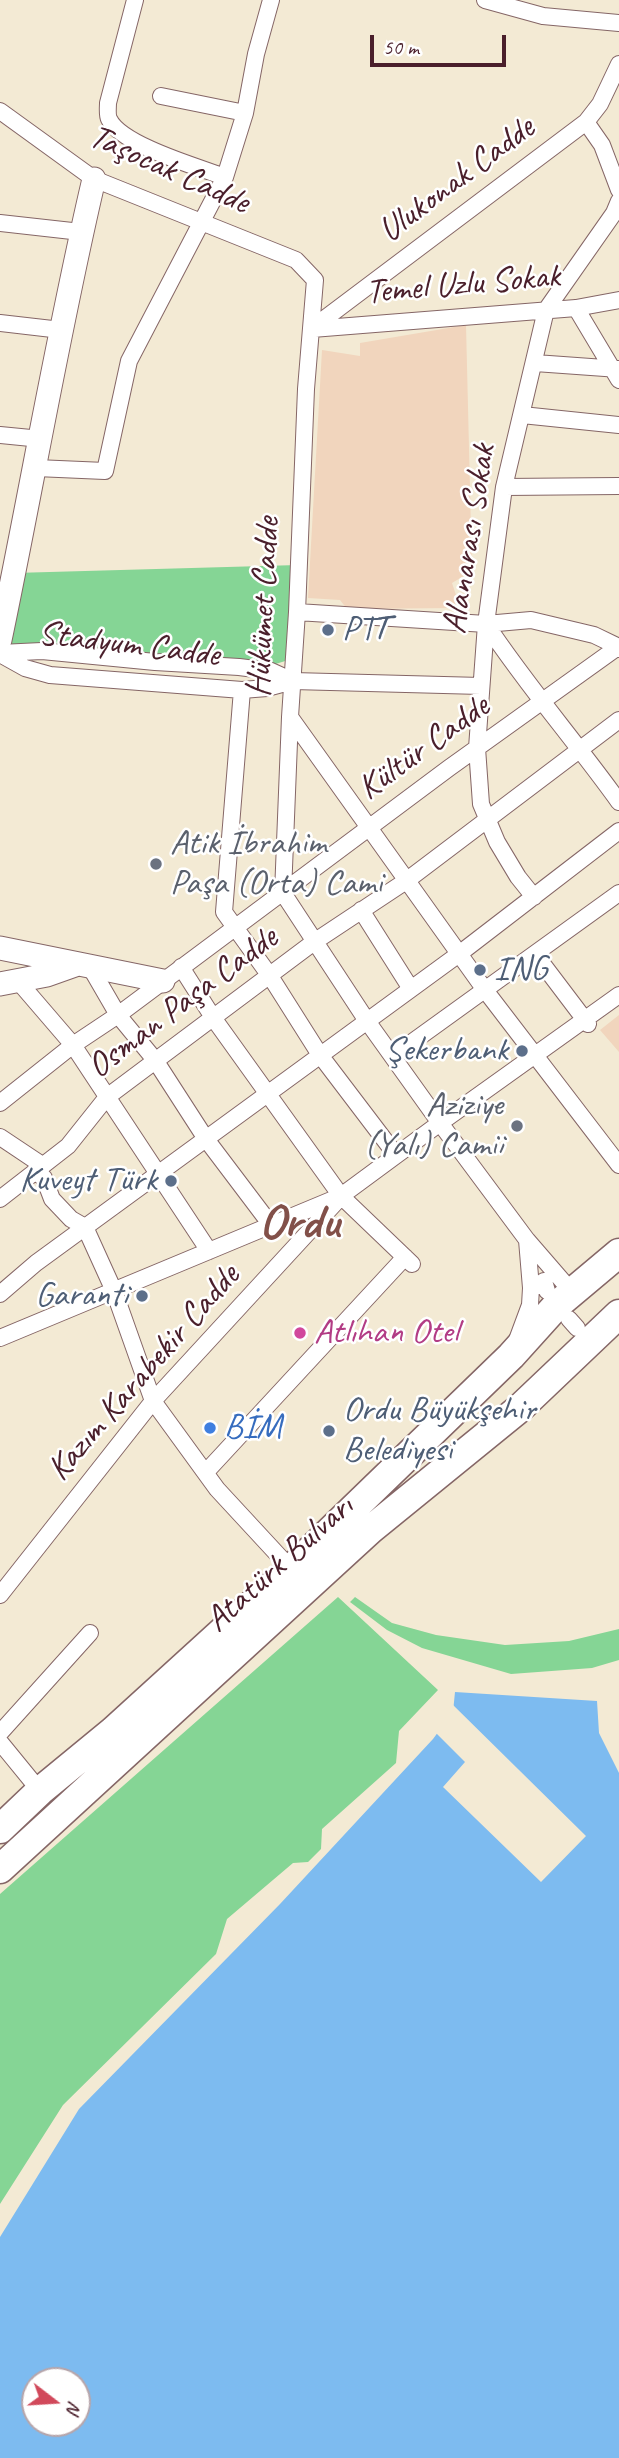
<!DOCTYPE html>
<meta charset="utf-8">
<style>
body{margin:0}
#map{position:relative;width:619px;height:2458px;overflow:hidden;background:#f3ead4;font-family:Caveat,sans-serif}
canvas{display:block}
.north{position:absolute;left:21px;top:2367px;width:70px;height:70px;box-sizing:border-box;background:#fff;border:2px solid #b7a5aa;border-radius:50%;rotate:107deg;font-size:19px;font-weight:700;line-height:28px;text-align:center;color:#4a1f2b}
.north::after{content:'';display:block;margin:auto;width:24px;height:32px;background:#d1495b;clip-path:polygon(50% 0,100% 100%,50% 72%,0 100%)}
.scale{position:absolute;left:370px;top:35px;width:136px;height:32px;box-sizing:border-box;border:4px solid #4a1f2b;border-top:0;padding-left:9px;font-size:21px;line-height:24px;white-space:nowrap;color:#4a1f2b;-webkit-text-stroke:5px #fff;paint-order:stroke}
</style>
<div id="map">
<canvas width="619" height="2458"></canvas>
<div class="north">N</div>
<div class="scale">50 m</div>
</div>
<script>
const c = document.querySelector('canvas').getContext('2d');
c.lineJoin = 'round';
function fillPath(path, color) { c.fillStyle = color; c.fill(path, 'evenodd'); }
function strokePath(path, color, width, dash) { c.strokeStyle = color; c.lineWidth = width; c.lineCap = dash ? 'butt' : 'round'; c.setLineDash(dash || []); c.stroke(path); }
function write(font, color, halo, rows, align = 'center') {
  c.font = font + ' Caveat,sans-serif'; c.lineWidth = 5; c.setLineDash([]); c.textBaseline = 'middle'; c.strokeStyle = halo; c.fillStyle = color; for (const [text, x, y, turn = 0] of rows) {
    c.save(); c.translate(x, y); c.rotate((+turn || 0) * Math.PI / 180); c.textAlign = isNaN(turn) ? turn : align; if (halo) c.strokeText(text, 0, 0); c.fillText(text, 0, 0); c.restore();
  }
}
fillPath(new Path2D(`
 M466 325 472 571 452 583 457 598 456 608 347 609 340 600 308 598 322 350 360 356V343Z
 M619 1015V1052L600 1030Z`), '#f1d5bd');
fillPath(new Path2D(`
 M298 565 295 658 269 666 0 653 14 573Z
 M338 1597 438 1690 399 1731 396 1763 322 1829 321 1849 308 1862 293 1863 227 1919 216 1954 63 2105 0 2204V1894Z
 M355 1597 392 1623 436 1635 505 1645 569 1641 619 1629V1660L592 1668 511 1674 422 1648 387 1630 350 1602Z`), '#85d595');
fillPath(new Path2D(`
 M455 1692 597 1701 599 1733 619 1773V2458H0V2237L79 2109 280 1904 433 1739 453 1712ZM35 2381H77V2423H35Z`), '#7dbbf0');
fillPath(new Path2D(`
 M451 1703 586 1836 541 1882 443 1787 465 1762 434 1731 450 1711Z`), '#f3ead4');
const street = new Path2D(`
 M135 0 108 103C108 107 107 115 109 119 121 145 198 167 225 177
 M485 0 543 16 619 23
 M161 96 245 113
 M0 111 94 179 296 260 315 280 306 389 297 612 290 717 283 893 367 1021 440 1123 527 1240 572 1292
 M586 122 602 145 619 190
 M0 223 81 232
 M576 308 619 380
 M0 323 61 330
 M311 329 586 122 600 104 619 64
 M312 329 576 308 619 300
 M535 363 619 369
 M522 415 619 425
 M0 435 41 439
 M36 468 105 471 129 361 225 177 245 113 256 54 271 0
 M504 487 619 486
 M297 612 486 624 531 620 594 635 619 647
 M486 624C527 686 576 742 619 802
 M0 653 42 651 155 662 239 667 271 671 293 681 481 686
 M0 654 25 668 50 675 242 690 267 688 293 681
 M242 690 224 912 270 976 320 1055 396 1155
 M290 717 485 990 619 1165
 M534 897 518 877 497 842 481 804 477 748 486 624 504 487 546 310 614 213 619 201
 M361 910 411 989
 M535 954 588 1024
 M89 965 118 1015 155 1060 206 1139 271 1225
 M181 967 214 1019 341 1196 412 1264
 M18 981 73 1045 209 1251
 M393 1056 619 893
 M0 1103 73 1045 118 1015 449 768 618 647 619 649
 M0 1137 42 1165 40 1175 44 1178 52 1199 71 1219 85 1227 114 1291 153 1401 217 1489 291 1569
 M0 1199 68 1146 107 1097 314 942 406 881 619 720
 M538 1286 544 1281 547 1291
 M0 1294 36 1263 459 954 619 831
 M569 1319 577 1328
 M0 1338 341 1196 440 1123 619 995
 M517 1340 530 1305 531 1288 527 1240
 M206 1472 405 1257
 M0 1595 153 1401 337 1201
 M0 1733 90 1633
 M0 1742 40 1791`);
const secondary = new Path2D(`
 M0 640C32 487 58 332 94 179
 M0 948 163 981
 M0 984 47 975 78 964`);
const highway = new Path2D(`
 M0 1829 40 1791 113 1731 291 1569 511 1356 557 1305 619 1253
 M0 1869 370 1530 520 1408 619 1314`);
strokePath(street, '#856666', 18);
strokePath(secondary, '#856666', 25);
strokePath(highway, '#856666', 31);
strokePath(street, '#fff', 16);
strokePath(secondary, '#fff', 23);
strokePath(highway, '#fff', 28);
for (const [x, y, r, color] of [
 [328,630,7,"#5c6f8a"],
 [156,864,7,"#6b7280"],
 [480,970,7,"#5c6f8a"],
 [522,1051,7,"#5c6f8a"],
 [517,1126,7,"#6b7280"],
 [171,1181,7,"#5c6f8a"],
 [142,1296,7,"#5c6f8a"],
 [300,1333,7,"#d1479c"],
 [210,1428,7,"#3f7fe0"],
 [329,1431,7,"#5c6f8a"]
]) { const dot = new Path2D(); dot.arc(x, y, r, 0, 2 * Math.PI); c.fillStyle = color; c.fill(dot); strokePath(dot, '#fff', 2.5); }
write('35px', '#4a1f2b', '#fff', [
 ["Taşocak Cadde",169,170,24],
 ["Ulukonak Cadde",457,180,-37],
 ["Temel Uzlu Sokak",463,285,-5],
 ["Alanarası Sokak",470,539,-81],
 ["Hükümet Cadde",264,607,-87],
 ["Stadyum Cadde",129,645,7],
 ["Kültür Cadde",424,748,-36],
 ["Osman Paşa Cadde",183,1003,-37],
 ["Kazım Karabekir Cadde",144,1373,-49],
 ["Atatürk Bulvarı",280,1564,-42]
]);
write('35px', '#4e5e75', '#fff', [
 ["PTT",342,630],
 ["ING",494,970],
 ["Şekerbank",508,1051,"right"],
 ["Kuveyt Türk",157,1181,"right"],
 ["Garanti",128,1296,"right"],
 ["Ordu Büyükşehir",343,1411],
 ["Belediyesi",343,1451]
], 'left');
write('35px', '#5b616d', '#fff', [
 ["Atik İbrahim",170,844],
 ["Paşa (Orta) Cami",170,884],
 ["Aziziye",503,1106,"right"],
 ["(Yalı) Camii",503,1146,"right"]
], 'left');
write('35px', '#b23c85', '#fff', [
 ["Atlıhan Otel",314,1333]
], 'left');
write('35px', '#366cbe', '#fff', [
 ["BİM",224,1428]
], 'left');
write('bold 49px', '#825049', '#fff', [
 ["Ordu",299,1224]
]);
</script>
